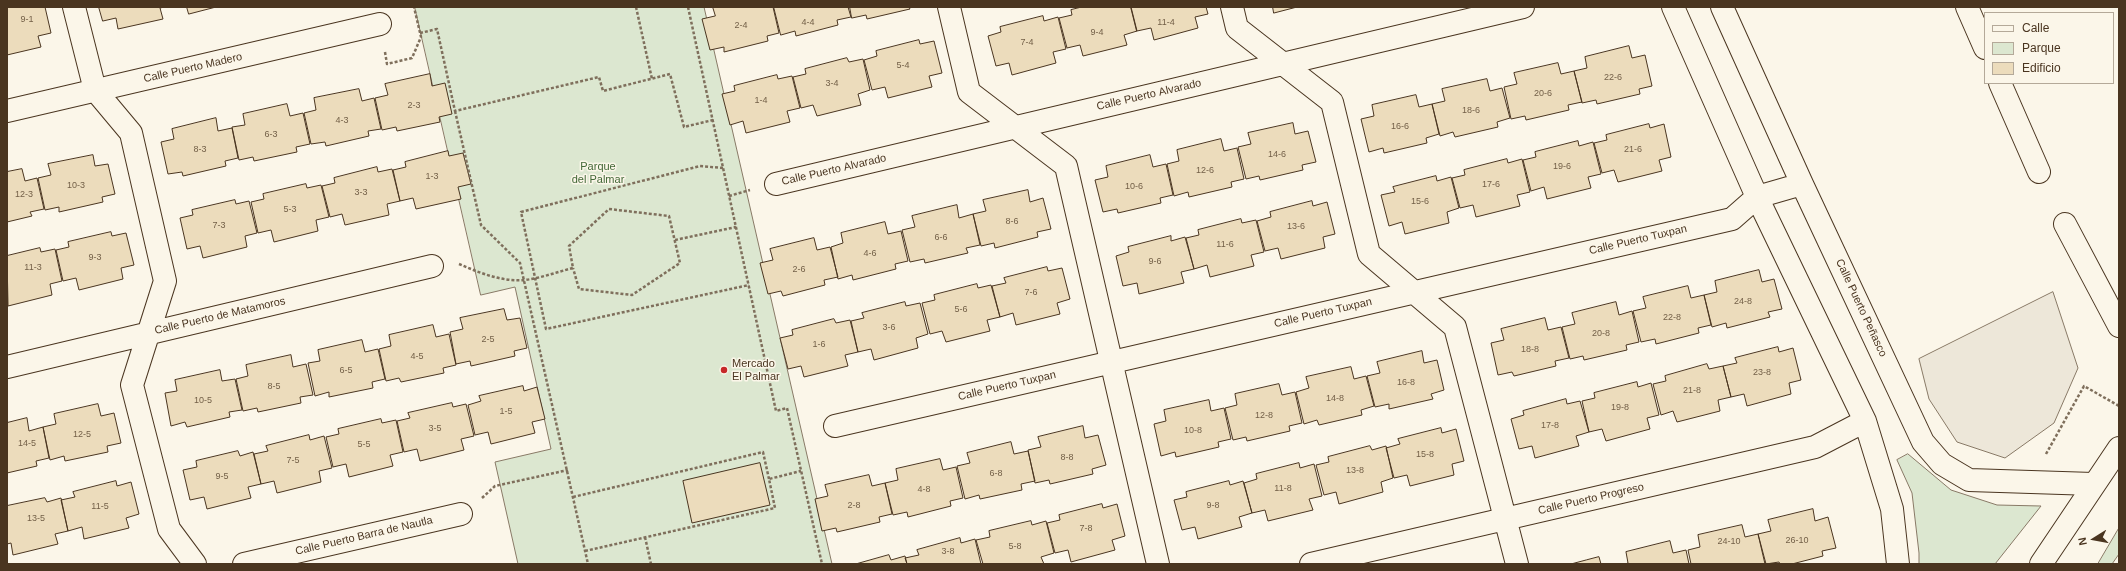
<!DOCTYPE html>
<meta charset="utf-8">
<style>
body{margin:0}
#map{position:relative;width:2126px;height:571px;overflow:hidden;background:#fbf6e9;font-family:Helvetica,sans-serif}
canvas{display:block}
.frame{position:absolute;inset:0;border:8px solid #4a3520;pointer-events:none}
.legend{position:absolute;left:1984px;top:12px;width:130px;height:72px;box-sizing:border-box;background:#fbf6e9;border:1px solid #b4a999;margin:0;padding:5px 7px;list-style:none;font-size:12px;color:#4a3520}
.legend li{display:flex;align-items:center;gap:8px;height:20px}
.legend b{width:20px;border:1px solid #b4a999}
.north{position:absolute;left:2074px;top:519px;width:40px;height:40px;-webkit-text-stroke:3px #fbf6e9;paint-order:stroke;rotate:259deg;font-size:11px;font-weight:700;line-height:16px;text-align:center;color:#4a3520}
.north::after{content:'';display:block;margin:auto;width:14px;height:18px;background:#4a3520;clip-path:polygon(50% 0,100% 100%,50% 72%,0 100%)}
</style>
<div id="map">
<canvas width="2126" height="571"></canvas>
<div class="frame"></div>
<ul class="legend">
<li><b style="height:5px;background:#fbf6e9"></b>Calle</li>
<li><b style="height:11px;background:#dce7d0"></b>Parque</li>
<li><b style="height:11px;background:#ecdcbc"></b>Edificio</li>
</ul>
<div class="north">N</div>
</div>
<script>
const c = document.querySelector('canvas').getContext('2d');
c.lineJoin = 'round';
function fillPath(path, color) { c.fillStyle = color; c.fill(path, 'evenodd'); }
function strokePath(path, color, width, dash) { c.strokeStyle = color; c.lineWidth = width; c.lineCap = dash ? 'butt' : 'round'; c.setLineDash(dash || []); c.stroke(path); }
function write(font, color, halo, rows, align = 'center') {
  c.font = font + ' Helvetica,sans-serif'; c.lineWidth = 3; c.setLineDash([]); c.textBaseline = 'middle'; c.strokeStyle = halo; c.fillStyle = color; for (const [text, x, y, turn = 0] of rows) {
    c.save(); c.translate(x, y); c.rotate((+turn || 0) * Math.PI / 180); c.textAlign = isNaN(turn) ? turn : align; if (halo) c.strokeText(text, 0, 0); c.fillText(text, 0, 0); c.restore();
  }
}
const green = new Path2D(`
 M415 7H704L832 564H518L495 462 551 449 515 287 481 295Z
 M1908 454 1951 490 1997 505 2041 506 1995 564H1919V553L1912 493 1897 460Z
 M2119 528V554L2112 564H2098Z`);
fillPath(green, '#dce7d0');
strokePath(green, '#887966', 1);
const parking = new Path2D(`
 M2053 292 2078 368 2054 423 2005 458 1957 442 1929 399 1919 359Z`);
fillPath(parking, '#ede7d9');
strokePath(parking, '#887966', 1);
const building = new Path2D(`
 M7 7H45L51 33 38 36 41 47 7 55Z
 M99 7H164L160 8 163 19 118 29 116 18 103 21Z
 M187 7H216L189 14Z
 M713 7H773L779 33 767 36 768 41 724 52V47L710 50 702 19 715 16Z
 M774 7H848L851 17 837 20 838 25 796 36 795 31 781 35Z
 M850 7H909L910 9 867 19 866 15 852 18Z
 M1082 7H1131L1137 31 1124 35 1127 45 1083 56 1080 45 1067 48 1059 18 1072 15 1071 10Z
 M1131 7H1206L1208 14 1195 17 1198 28 1154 40 1151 28 1137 31Z
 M1273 7H1297L1274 13Z
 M1043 16 1044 21 1058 17 1066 49 1053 52 1056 63 1012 75 1009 63 996 66 988 36 1001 32 1000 27Z
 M919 40 920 44 934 41 942 73 929 76 932 87 888 98 885 87 872 90 864 60 877 56 876 51Z
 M1629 46 1632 58 1645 55 1652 86 1639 89 1640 94 1597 104 1596 100 1582 103 1574 71 1587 68 1585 57Z
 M847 58 849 62 863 59 870 90 858 94 861 105 817 116 813 105 801 108 793 77 806 74 805 69Z
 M1558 63 1561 74 1574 71 1582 102 1568 105 1569 110 1526 120 1525 116 1511 119 1504 87 1517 84 1514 73Z
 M430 74 432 86 445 83 452 114 439 117 440 122 397 131 396 127 382 130 375 98 388 95 385 84Z
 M777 75 778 79 792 76 800 108 787 111 790 122 746 133 743 121 730 125 722 94 735 91 734 86Z
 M1487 79 1490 91 1502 88 1510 118 1497 122 1498 127 1455 137 1453 132 1440 136 1432 104 1445 101 1442 89Z
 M359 89 362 101 374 98 381 129 368 131 369 136 326 146 325 142 311 144 304 113 316 110 314 98Z
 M1416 95 1419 107 1432 104 1439 134 1426 138 1427 143 1384 153 1383 148 1369 152 1361 119 1374 116 1372 105Z
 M287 104 290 116 303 113 310 144 296 147 297 152 254 161 253 157 239 160 232 127 245 125 243 114Z
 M216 118 218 131 232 128 238 158 225 161 226 166 183 176 182 172 168 174 161 142 174 139 172 129Z
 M1293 123 1295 134 1308 131 1316 162 1302 165 1303 170 1260 180 1259 176 1246 179 1238 147 1251 144 1248 133Z
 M1649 124 1650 128 1664 124 1671 157 1659 160 1662 171 1618 182 1614 170 1602 173 1594 143 1607 140 1606 135Z
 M1221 139 1224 151 1237 148 1244 179 1231 182 1232 187 1189 197 1188 192 1174 196 1167 164 1179 161 1177 150Z
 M1578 141 1579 146 1593 142 1601 174 1588 177 1591 188 1547 199 1544 187 1531 191 1523 160 1536 157 1535 152Z
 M448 151 449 156 463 153 471 184 458 187 461 199 416 209 413 198 400 201 393 170 406 167 405 162Z
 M93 155 95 166 108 164 115 194 102 197 103 202 59 212V207L45 210 38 178 51 175 48 164Z
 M1150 155 1153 167 1166 164 1173 195 1160 198 1161 203 1118 213 1117 209 1103 212 1095 180 1108 177 1106 166Z
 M1507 159 1508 163 1522 159 1530 192 1517 195 1520 206 1476 217 1473 205 1460 208 1452 178 1465 175 1464 170Z
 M377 167 378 172 392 169 400 201 387 204 389 215 345 225 342 214 330 217 322 186 335 183 334 178Z
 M22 169 25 181 37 178 44 209 30 212 32 216 7 222V172Z
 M1436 176 1437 181 1451 177 1459 208 1447 212 1449 223 1405 234 1402 222 1389 226 1381 195 1395 192 1393 187Z
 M306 184 307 188 321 185 329 217 316 220 318 231 274 242 271 230 258 233 251 202 264 199 263 194Z
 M1028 190 1030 202 1043 198 1051 229 1037 232 1038 237 995 248 994 243 981 246 973 214 986 211 983 200Z
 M235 200 236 204 249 201 257 233 245 236 247 247 203 258 200 246 187 249 180 218 193 215 192 210Z
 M1312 201 1313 206 1327 202 1335 234 1323 237 1325 248 1281 259 1278 248 1265 251 1257 221 1271 217 1270 212Z
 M957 205 959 218 973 214 980 245 966 248 968 253 925 263 924 259 910 262 902 230 915 227 912 216Z
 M1241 219 1242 223 1256 220 1264 252 1251 255 1254 266 1210 277 1207 265 1194 269 1186 238 1199 235 1198 230Z
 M885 222 888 234 901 231 908 261 895 264 896 269 853 280 852 275 838 279 831 247 843 243 841 233Z
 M111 232 112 236 126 233 134 265 121 268 123 279 79 290 76 278 63 281 56 250 69 247 68 242Z
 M1171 236V241L1185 237 1194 269 1181 272 1184 283 1139 294 1137 283 1123 286 1116 256 1129 252 1128 247Z
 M814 238 817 250 830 247 838 277 824 280 825 285 783 296 781 291 768 294 760 263 773 260 770 249Z
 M40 248 41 252 55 249 62 281 50 284 52 295 8 306 7 256Z
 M1047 267 1048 271 1062 268 1070 299 1057 303 1060 314 1016 325 1013 313 1000 317 992 286 1006 283 1004 278Z
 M1759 270 1762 282 1774 279 1782 309 1768 312 1770 317 1727 328 1726 323 1712 327 1704 295 1717 292 1715 281Z
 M977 284 978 288 991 285 1000 317 987 320 990 331 946 342 942 331 930 334 922 303 935 300 934 295Z
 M1688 286 1691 298 1704 295 1711 325 1698 328 1699 333 1656 344 1655 339 1641 342 1633 311 1646 308 1643 297Z
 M905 302 906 306 920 303 928 334 916 338 918 348 874 360 871 349 858 352 851 321 864 318 862 313Z
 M1616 302 1619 315 1632 311 1639 342 1626 345 1627 350 1584 360 1583 356 1570 359 1562 327 1575 324 1572 313Z
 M504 309 507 320 520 318 527 348 514 351 515 356 471 366 470 361 456 364 450 332 463 329 460 318Z
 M1545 318 1548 330 1561 327 1569 358 1555 361 1556 366 1514 376 1512 372 1498 375 1491 343 1504 340 1501 329Z
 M834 319 836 323 850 320 858 352 845 355 848 366 804 377 801 366 788 369 780 338 793 335 792 330Z
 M433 325 436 337 449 334 456 365 443 368 444 373 401 382 399 378 386 381 379 349 391 346 389 335Z
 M362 340 365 352 378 349 385 379 372 382 373 388 329 397V392L315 396 308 363 320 361 318 350Z
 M1778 347 1779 352 1793 348 1801 380 1789 383 1791 394 1747 406 1744 394 1731 397 1723 366 1737 363 1735 358Z
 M1422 351 1424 363 1437 360 1444 390 1431 394 1433 399 1389 409V404L1375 407 1367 376 1380 373 1377 362Z
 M291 355 293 367 306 364 313 395 300 397 301 403 258 412 257 408 243 411 236 379 248 376 246 365Z
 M1707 364 1709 369 1723 366 1731 397 1718 400 1720 411 1677 422 1673 411 1661 415 1653 384 1666 381 1665 376Z
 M1351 367 1354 379 1366 376 1374 406 1361 410 1362 415 1319 425 1317 420 1304 424 1296 392 1309 388 1306 377Z
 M220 370 222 381 235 379 242 410 229 412 230 417 187 427 185 422 171 426 165 393 177 391 175 380Z
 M1637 382 1638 387 1651 383 1659 415 1647 418 1650 429 1606 441 1602 429 1589 432 1582 401 1595 398 1594 393Z
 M1279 384 1282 395 1295 392 1302 423 1289 426 1290 431 1247 441 1246 437 1233 440 1225 408 1237 405 1235 394Z
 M523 386 524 391 537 387 545 419 532 422 535 433 491 444 488 432 475 435 468 405 481 401 479 396Z
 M1566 399 1567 404 1580 401 1589 432 1576 436 1579 446 1535 458 1532 446 1519 449 1511 419 1524 415 1523 411Z
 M1209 400 1211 411 1224 408 1231 439 1218 442 1219 447 1176 457 1175 452 1161 456 1154 424 1166 421 1164 410Z
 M452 403 453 407 466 404 474 436 461 439 464 450 420 461 417 449 404 452 397 421 410 418 408 413Z
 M98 404 101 416 114 413 121 443 107 446 108 452 65 461 64 456 50 460 43 427 56 424 54 414Z
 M27 418 29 431 43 427 49 458 36 461 37 466 7 473V423Z
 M381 419 382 423 396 420 403 452 390 455 393 466 349 477 346 464 333 467 326 437 339 434 338 429Z
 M1083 426 1085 438 1098 435 1106 465 1092 469 1093 474 1050 484 1049 480 1035 483 1028 450 1041 447 1038 437Z
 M1441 428 1442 433 1456 429 1464 461 1452 464 1454 475 1410 486 1407 475 1394 478 1386 448 1400 444 1398 439Z
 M309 435 310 440 324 436 332 468 319 471 321 482 277 493 274 481 261 484 254 454 268 451 266 446Z
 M1011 442 1014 454 1028 451 1035 481 1021 484 1022 490 980 499 979 495 965 499 957 466 970 463 967 453Z
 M1370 446 1372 450 1386 446 1393 478 1381 482 1383 492 1339 504 1336 492 1324 495 1316 465 1329 462 1328 457Z
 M238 451 240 456 253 452 261 484 248 487 251 498 207 509 204 497 190 500 183 470 197 467 196 461Z
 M940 459 943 470 956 467 963 498 950 501 951 506 908 517 907 512 893 515 885 483 898 480 896 469Z
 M760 463 770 505 692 523 683 481Z
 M1299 463 1300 468 1314 464 1322 496 1309 499 1313 510 1268 521 1265 510 1252 513 1244 483 1257 479 1256 474Z
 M869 475 872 486 885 483 892 514 879 517 880 522 837 532 836 528 822 531 815 499 828 496 825 485Z
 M116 481 117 486 131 482 139 514 126 518 129 528 84 539 82 527 68 531 61 500 75 497 73 492Z
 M1229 481 1230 485 1243 481 1252 513 1239 517 1242 527 1198 539 1195 527 1182 530 1174 500 1187 497 1186 492Z
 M45 498 47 502 61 498 68 531 55 534 58 544 13 555 11 543 7 544V506Z
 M1102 504 1103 508 1117 504 1125 536 1112 540 1115 550 1071 562 1068 550 1055 553 1047 523 1060 520 1059 515Z
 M1813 509 1815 521 1828 517 1836 548 1822 551 1823 556 1792 564H1780L1779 562 1766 564 1758 534 1771 531 1768 520Z
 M1031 521 1032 525 1046 521 1054 553 1041 557 1044 564H983L976 540 990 537 989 531Z
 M1742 525 1745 537 1758 534 1765 564H1691L1688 550 1700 547 1698 535Z
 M960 538 961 543 975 539 981 564H907L905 558 919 555 917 550Z
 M1670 541 1673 553 1686 550 1689 564H1625L1628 563 1626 552Z
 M889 555 891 560 905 556 907 564H856Z
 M1599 557 1601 564H1571L1586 560Z`);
fillPath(building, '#ecdcbc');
strokePath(building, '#4a3520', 1);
const minor = new Path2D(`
 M74 7 95 90 131 133 165 281 132 385 169 529 195 564
 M949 7 969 92 1066 166 1158 564
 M1232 7 1237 28 1332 102 1369 254 1455 327 1517 564
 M1673 7 1757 197 1865 421 1892 509 1898 564
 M1722 7 1802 184 1923 442 1942 464 1969 480 2093 484
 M1967 7 1985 48
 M2000 83 2039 172
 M7 111 380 24
 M776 184 1523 7
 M2065 224 2119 326
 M7 367 432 266
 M835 426 1732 219 1757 197 1802 184
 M244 564 461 514
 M1311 564 1815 447 1865 421`);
const major = new Path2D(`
 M2041 564 2119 448`);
strokePath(minor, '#4a3520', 24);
strokePath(major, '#4a3520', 24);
strokePath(new Path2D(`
 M636 7 652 79
 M688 7 776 411 787 408 822 564
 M420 33 437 29 455 111 599 77 603 91 670 74 684 127 713 120
 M385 52 387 64 412 58 421 37 414 7
 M455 111 481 225 520 263 588 564
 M723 168 700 166 521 212 546 329 749 285
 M729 196 750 190
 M675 240 736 227
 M459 264C480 273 502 282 525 280 541 278 557 272 573 268L569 246 609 209 669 216 680 263 632 295 579 289 573 268
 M2046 454 2084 386 2119 406
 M573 497 763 452 769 479
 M482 498 495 486 568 470
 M645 537 651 564
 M585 551 775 508 769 479 801 471`), '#7f6f5c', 2.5, [3, 2]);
strokePath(minor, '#fbf6e9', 22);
strokePath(major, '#fbf6e9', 22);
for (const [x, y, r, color] of [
 [724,370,4,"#c62828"]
]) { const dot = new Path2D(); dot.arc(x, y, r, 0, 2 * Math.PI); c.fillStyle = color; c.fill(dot); strokePath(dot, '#fbf6e9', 1.5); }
write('9px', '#725f47', null, [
 ["9-1",27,20],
 ["4-4",808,23],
 ["11-4",1166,23],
 ["2-4",741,26],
 ["9-4",1097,33],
 ["7-4",1027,43],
 ["5-4",903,66],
 ["22-6",1613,78],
 ["3-4",832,84],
 ["20-6",1543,94],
 ["1-4",761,101],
 ["2-3",414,106],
 ["18-6",1471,111],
 ["4-3",342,121],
 ["16-6",1400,127],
 ["6-3",271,135],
 ["8-3",200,150],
 ["21-6",1633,150],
 ["14-6",1277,155],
 ["19-6",1562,167],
 ["12-6",1205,171],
 ["1-3",432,177],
 ["17-6",1491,185],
 ["10-3",76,186],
 ["10-6",1134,187],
 ["3-3",361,193],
 ["12-3",24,195],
 ["15-6",1420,202],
 ["5-3",290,210],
 ["8-6",1012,222],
 ["7-3",219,226],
 ["13-6",1296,227],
 ["6-6",941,238],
 ["11-6",1225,245],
 ["4-6",870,254],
 ["9-3",95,258],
 ["9-6",1155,262],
 ["11-3",33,268],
 ["2-6",799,270],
 ["7-6",1031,293],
 ["24-8",1743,302],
 ["5-6",961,310],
 ["22-8",1672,318],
 ["3-6",889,328],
 ["20-8",1601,334],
 ["2-5",488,340],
 ["1-6",819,345],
 ["18-8",1530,350],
 ["4-5",417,357],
 ["6-5",346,371],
 ["23-8",1762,373],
 ["16-8",1406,383],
 ["8-5",274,387],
 ["21-8",1692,391],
 ["14-8",1335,399],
 ["10-5",203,401],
 ["19-8",1620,408],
 ["1-5",506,412],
 ["12-8",1264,416],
 ["17-8",1550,426],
 ["3-5",435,429],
 ["10-8",1193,431],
 ["12-5",82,435],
 ["14-5",27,444],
 ["5-5",364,445],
 ["15-8",1425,455],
 ["8-8",1067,458],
 ["7-5",293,461],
 ["13-8",1355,471],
 ["6-8",996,474],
 ["9-5",222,477],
 ["11-8",1283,489],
 ["4-8",924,490],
 ["2-8",854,506],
 ["9-8",1213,506],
 ["11-5",100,507],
 ["13-5",36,519],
 ["7-8",1086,529],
 ["26-10",1797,541],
 ["24-10",1729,542],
 ["5-8",1015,547],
 ["3-8",948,552]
]);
write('11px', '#4a3520', '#fbf6e9', [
 ["Calle Puerto Madero",193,68,-13],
 ["Calle Puerto Alvarado",1149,95,-13],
 ["Calle Puerto Alvarado",834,170,-13],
 ["Calle Puerto Tuxpan",1638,240,-13],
 ["Calle Puerto Peñasco",1861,308,65],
 ["Calle Puerto Tuxpan",1323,313,-13],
 ["Calle Puerto de Matamoros",220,316,-13],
 ["Calle Puerto Tuxpan",1007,386,-13],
 ["Calle Puerto Progreso",1591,499,-13],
 ["Calle Puerto Barra de Nautla",364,536,-13]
]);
write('11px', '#436837', '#fbf6e9', [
 ["Parque",598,167],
 ["del Palmar",598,180]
]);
write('11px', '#4a3520', '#fbf6e9', [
 ["Mercado",732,364],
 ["El Palmar",732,377]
], 'left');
</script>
